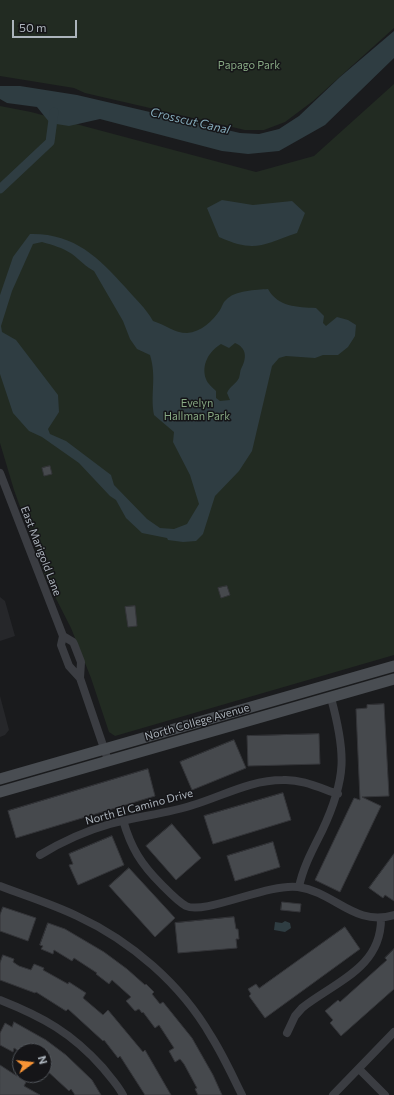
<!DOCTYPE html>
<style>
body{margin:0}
#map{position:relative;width:394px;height:1095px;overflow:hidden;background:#1a1b1d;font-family:Commissioner,sans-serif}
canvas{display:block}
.north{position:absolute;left:12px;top:1043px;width:40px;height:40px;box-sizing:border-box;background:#151518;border:1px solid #51555a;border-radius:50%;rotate:75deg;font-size:11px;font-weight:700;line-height:16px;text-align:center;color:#acb4bc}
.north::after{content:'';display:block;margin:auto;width:14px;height:18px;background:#f99435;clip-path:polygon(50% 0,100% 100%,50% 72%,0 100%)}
.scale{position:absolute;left:12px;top:20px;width:65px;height:18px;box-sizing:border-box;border:2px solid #acb4bc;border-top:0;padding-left:5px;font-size:12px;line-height:14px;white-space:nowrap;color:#acb4bc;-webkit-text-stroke:3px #151518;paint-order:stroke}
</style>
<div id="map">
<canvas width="394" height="1095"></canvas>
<div class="north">N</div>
<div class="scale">50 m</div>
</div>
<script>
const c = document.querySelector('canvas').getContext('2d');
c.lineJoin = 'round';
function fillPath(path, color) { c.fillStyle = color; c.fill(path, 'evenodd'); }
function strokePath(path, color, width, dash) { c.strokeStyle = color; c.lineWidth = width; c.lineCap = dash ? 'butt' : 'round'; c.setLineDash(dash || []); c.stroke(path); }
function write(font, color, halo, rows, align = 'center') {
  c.font = font + ' Commissioner,sans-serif'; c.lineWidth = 3; c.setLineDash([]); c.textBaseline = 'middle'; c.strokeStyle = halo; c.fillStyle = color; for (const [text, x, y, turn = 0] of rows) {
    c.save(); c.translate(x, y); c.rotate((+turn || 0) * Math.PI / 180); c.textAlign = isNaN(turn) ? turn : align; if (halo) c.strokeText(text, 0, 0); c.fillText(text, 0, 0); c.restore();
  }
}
fillPath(new Path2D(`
 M0 597 5 601 15 636 0 641Z
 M0 696 9 730 5 735 0 737Z`), '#26272a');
fillPath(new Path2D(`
 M0 0H394V28L313 101 285 122 264 130H245L85 93 74 88 0 76Z
 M394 84V655L115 736 109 732 91 678 71 628 46 579 14 490 0 443V106L31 112 256 172 314 156Z`), '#222b22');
fillPath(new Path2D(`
 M394 31V58L325 125 279 151 248 154 222 151 100 119 69 126 50 123 37 107 7 103 0 99V86H20L77 95 240 133 259 134 279 129 299 116 340 77Z
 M222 200 253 205 292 201 305 213 297 233C262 245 255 253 219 237L207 208Z
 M30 234C74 233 98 257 126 288 136 300 145 307 153 321 166 325 174 333 187 333 201 332 213 321 220 310 222 307 223 302 226 300 235 290 256 290 268 289 278 307 297 307 316 308L324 316 323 323 326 326 337 317 348 320 356 325 355 336 348 347 338 355H323L315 358 286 356 279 358 272 366 252 451 239 471 215 496 203 534 196 541 183 542 168 540 167 538 142 533 126 518 116 500 110 496 79 463 42 437 29 431 13 413 0 374V295L13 257ZM42 242C53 245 63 248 72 254 80 260 86 267 94 271L123 321 130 339 137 349 150 355C157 378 150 393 154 415L174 432 173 442 190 475 199 504 187 524 174 529 160 528 147 519 114 485 111 475 66 441 50 434 48 429 59 412 58 395 16 340 2 332 1 326 12 291 33 244ZM235 343C247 348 247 358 241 369 240 371 240 375 239 378 236 384 230 386 227 393L230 400 220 401 216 398V391C213 388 207 383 206 379 201 365 209 351 221 344L229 348Z
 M285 921 290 923 291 928 285 932 274 930 275 922 282 923Z`), '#2f3d42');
strokePath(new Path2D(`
 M0 189 50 142 54 112`), '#2f3d42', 9);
const building = new Path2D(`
 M50 466 52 474 44 476 42 468Z
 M227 586 230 595 221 598 218 588Z
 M135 606 137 626 128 627 125 607Z
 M384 704 389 796 362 797 381 806 340 892 315 880 354 798 360 800 356 709 367 708V705Z
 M319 734 320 764 248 766 247 736Z
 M234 740 246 768 192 790 180 762Z
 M148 769 155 796 16 838 8 811Z
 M283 793 291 820 213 844 204 816Z
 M172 824 201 858 176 880 146 846Z
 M112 836 124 865 78 885 69 865 73 864 69 854Z
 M273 842 280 867 235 881 227 856Z
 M394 854V901L385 895 383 898 369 888Z
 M129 868 175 918 155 937 109 886Z
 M282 902 301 904 300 912 281 910Z
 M3 907 36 918 28 941 0 931V915Z
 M234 917 236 929H238L239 939H236L237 948 178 953 175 923Z
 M48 923 65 929 104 952 127 969 145 985 146 984 154 992 152 994 160 1004 163 1002 192 1038 213 1075 222 1095H198L195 1089 197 1088 184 1064 180 1059 175 1062 169 1051 174 1048 159 1025 155 1028 143 1012 142 1013 139 1009 135 1011 126 1001 131 997 112 980 109 984 96 974 97 973 74 958 72 961 54 950 53 954 41 949 43 946 40 945Z
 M345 927 360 949 265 1018 249 996 251 994 248 989 256 984 259 988Z
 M394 949V989L341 1036 330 1023 333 1020 325 1011 338 1000 340 1002 378 968 387 960 385 958Z
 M3 955 14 959 13 962 19 966 31 970 34 964 44 968 43 970 68 984 69 982 86 993 83 998 103 1015 108 1010 143 1052 145 1050 171 1095H145L120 1056 118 1058 104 1040 103 1041 68 1009 66 1011 36 992 35 993 0 980V963Z
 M14 1022 46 1040 66 1055 92 1080 101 1095H75L71 1089 69 1091 44 1068V1051H19L14 1048 13 1052 0 1045V1033L5 1023 12 1027Z
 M0 1065 26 1082 24 1086 40 1095H0Z`);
fillPath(building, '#46494d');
strokePath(building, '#343539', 1);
strokePath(new Path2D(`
 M0 473 58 623 63 636 73 642 74 644 81 662 80 678
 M63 636 61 645 69 666 80 678 108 760
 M123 820C131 848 141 864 161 884 169 892 177 901 186 906 205 915 268 883 298 887 335 892 354 927 394 915
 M40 855C63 841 85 831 110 824 137 816 166 814 193 805 223 796 250 780 283 780 302 779 320 788 338 794
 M0 886C26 896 52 904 77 916 131 941 181 984 211 1036 223 1055 232 1075 242 1095
 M299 887C303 867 313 849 322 831 347 778 346 753 331 698
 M0 1000C43 1017 72 1033 103 1068 110 1077 118 1085 123 1095
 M287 1033 295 1016 302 1008C335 982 381 968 381 919
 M359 1069 385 1095
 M333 1095 394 1032`), '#3b3d42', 8);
strokePath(new Path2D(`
 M0 779 394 666
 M0 792 394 679`), '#494d52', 11);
write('11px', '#87a883', '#151518', [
 ["Papago Park",249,65],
 ["Evelyn",197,403],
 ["Hallman Park",197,416]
]);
write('11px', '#acb4bc', '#151518', [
 ["East Marigold Lane",41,551,69],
 ["North College Avenue",197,722,-16],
 ["North El Camino Drive",139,807,-15]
]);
write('italic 12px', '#83a9b8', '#151518', [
 ["Crosscut Canal",190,121,13]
]);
</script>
